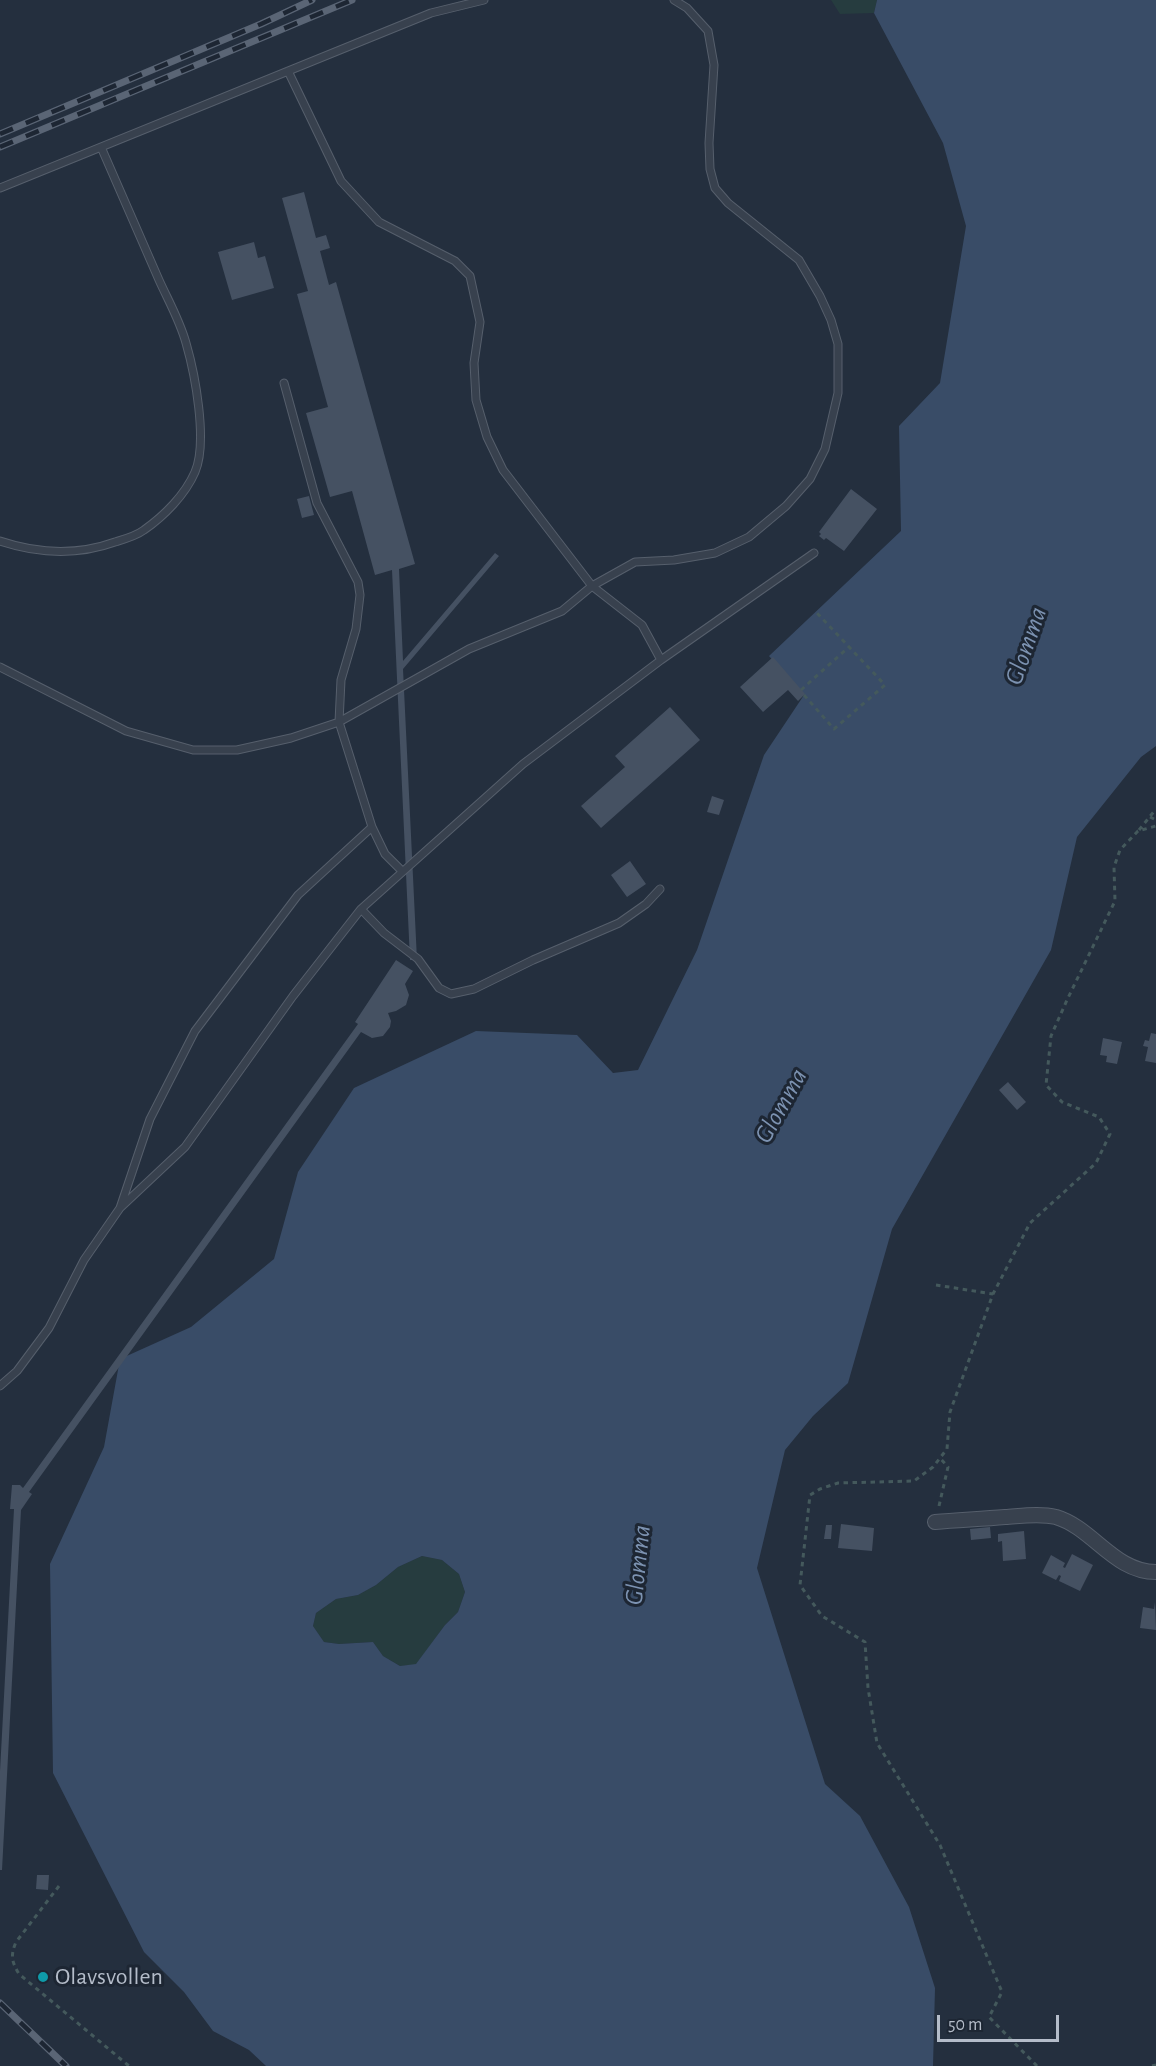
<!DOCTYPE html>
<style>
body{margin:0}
#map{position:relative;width:1156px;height:2066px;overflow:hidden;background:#242f3e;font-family:"Alegreya Sans",sans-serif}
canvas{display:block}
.scale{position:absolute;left:937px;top:2015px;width:122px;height:27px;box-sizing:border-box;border:3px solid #b4bcc9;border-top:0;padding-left:8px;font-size:18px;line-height:21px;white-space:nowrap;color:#b4bcc9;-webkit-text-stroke:4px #1d2633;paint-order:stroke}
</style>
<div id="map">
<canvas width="1156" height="2066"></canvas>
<div class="scale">50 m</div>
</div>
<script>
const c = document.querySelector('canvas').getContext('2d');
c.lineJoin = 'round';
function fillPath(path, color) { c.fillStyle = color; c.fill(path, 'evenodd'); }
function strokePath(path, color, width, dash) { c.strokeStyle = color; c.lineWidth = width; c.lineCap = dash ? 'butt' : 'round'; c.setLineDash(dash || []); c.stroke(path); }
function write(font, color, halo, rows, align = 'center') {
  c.font = font + ' "Alegreya Sans",sans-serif'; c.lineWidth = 6; c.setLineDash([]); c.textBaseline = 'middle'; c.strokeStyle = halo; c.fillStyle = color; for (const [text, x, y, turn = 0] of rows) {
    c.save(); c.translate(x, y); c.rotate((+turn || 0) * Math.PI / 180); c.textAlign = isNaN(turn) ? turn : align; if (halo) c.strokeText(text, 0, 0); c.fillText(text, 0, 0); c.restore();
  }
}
fillPath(new Path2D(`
 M831 0H877L874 13 840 14Z
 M422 1556 442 1560 459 1574 465 1592 458 1612 445 1625 416 1665 400 1666 383 1656 373 1642 339 1644 324 1642 313 1626 316 1613 336 1599 358 1595 376 1585 398 1567Z`), '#263c3f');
fillPath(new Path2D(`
 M877 0H1156V746L1141 757 1077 837 1051 950 892 1229 848 1383 813 1416 785 1450 757 1568 825 1784 860 1816 909 1907 935 1988 933 2066H266L249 2050 213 2031 184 1992 144 1952 53 1773 50 1564 104 1447 120 1359 191 1327 274 1259 298 1172 354 1088 476 1031 577 1035 613 1073 638 1070 697 950 764 755 804 695 769 656 901 531 899 426 940 383 966 226 943 143 874 13ZM422 1556 442 1560 459 1574 465 1592 458 1612 445 1625 416 1664 400 1666 383 1656 373 1642 339 1644 324 1642 313 1626 316 1613 336 1599 358 1595 376 1585 398 1567Z`), '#394c67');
fillPath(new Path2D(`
 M304 192 316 238 326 235 330 248 320 251 329 285 336 282 415 564 399 569 403 661 495 553 499 556 403 669 417 960H410L392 570 375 575 352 491 330 497 306 413 328 407 297 294 308 291 282 198Z
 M254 242 258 258 265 256 274 288 232 300 218 252Z
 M851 489 877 509 844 551 826 538 824 540 819 536 821 534 819 532Z
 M309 496 314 515 302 518 297 499Z
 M773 657 805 694 798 701 788 690 763 712 740 687Z
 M670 707 700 740 601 828 581 806 625 767 615 756Z
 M712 796 724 800 719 815 707 812Z
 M630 861 646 884 627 897 611 875Z
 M396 960 413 971 405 984 409 995 406 1005 396 1011 388 1013 391 1021 390 1027 383 1036 372 1038 361 1032 29 1492 32 1494 21 1510 2 1870H0V1771L14 1509H10L12 1485H20L23 1488 358 1024 355 1022Z
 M1151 1033 1156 1034V1063L1145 1061 1148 1047 1143 1046 1145 1040 1149 1041Z
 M1103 1038 1122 1042 1117 1064 1106 1062 1107 1056 1100 1055Z
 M1008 1082 1026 1102 1017 1110 999 1090Z
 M841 1524 874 1528 872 1551 838 1548Z
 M826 1525H832L831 1539H824Z
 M990 1527 991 1538 971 1540 970 1529Z
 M1024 1531 1026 1559 1003 1561 1002 1541 998 1542V1534Z
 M1072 1554 1093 1565 1080 1591 1059 1581 1061 1576 1059 1575 1056 1580 1042 1573 1051 1555 1065 1563 1063 1567 1065 1568Z
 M1155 1602 1156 1630 1140 1628 1143 1607 1154 1609Z
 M37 1875H49L48 1890 36 1889Z`), '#455162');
const lane = new Path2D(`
 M288 71 341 181 379 222 455 261 470 276 480 322 474 363 476 400 487 437 503 470 592 586 642 625 661 660
 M0 188 431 13 484 0
 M284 383 317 503 358 582 360 595 356 629 341 680 339 722 372 827
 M0 541C39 554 76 556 115 542 125 539 136 536 144 530 164 516 185 495 195 472 208 442 195 374 186 343 180 321 168 300 159 280 140 236 120 191 101 147
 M0 667 126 731 193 750H237L291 738 339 722 469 649 562 611 592 586 635 562 674 560 715 553 749 537 786 506 810 479 825 449 838 393V344L831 320 820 296 799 260 728 203 715 188 710 169 709 143 714 65 708 31 687 8 674 0
 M361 909 384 933 418 959 439 988 451 994 474 989 533 960 619 923 646 904 660 889
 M120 1208 185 1147 293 996 361 909 523 764 661 660 814 553
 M0 1386 17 1371 49 1328 84 1260 120 1208 150 1119 195 1031 298 895 372 827 385 854 402 871`);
const street = new Path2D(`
 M935 1522C958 1520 982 1519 1005 1517 1021 1516 1040 1513 1056 1517 1093 1528 1114 1572 1156 1572`);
strokePath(lane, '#565f6c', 9);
strokePath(street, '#565f6c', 16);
strokePath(new Path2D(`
 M801 690 849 647
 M804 695 834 729 885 685 817 613
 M1150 817 1156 820
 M1139 830 1156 809
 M936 1285 993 1294
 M939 1506 948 1467 940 1458
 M59 1886 16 1942C10 1956 12 1962 19 1974L129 2066
 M1037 2066 989 2017 1002 1992 940 1845 877 1743 868 1688 865 1642 822 1616 800 1585 810 1495 820 1489 838 1483 914 1481 933 1467 947 1449 950 1412 993 1294 1030 1223 1096 1163 1110 1134 1099 1117 1062 1102 1046 1085 1051 1036 1067 1000 1115 901 1114 867 1120 850 1138 831 1156 826
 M1152 2066 1156 2065`), '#44595c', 3, [4.5, 4.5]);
strokePath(lane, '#38414e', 7);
strokePath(street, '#38414e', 14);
const rail = new Path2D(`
 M0 134 261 24 312 0
 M0 147 352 0
 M0 2003 66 2066`);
strokePath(rail, '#5a6575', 7);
strokePath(rail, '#1d2633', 4.5, [14]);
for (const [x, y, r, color] of [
 [43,1977,6,"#0f9aa8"]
]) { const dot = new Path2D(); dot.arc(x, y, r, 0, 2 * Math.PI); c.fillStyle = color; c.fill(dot); strokePath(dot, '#1d2633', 2); }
write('24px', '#b4bcc9', '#1d2633', [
 ["Olavsvollen",55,1977]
], 'left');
write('italic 26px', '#7c92b1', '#1d2633', [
 ["Glomma",1026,646,-71],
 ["Glomma",781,1106,-61],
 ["Glomma",638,1565,-84]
]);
</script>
